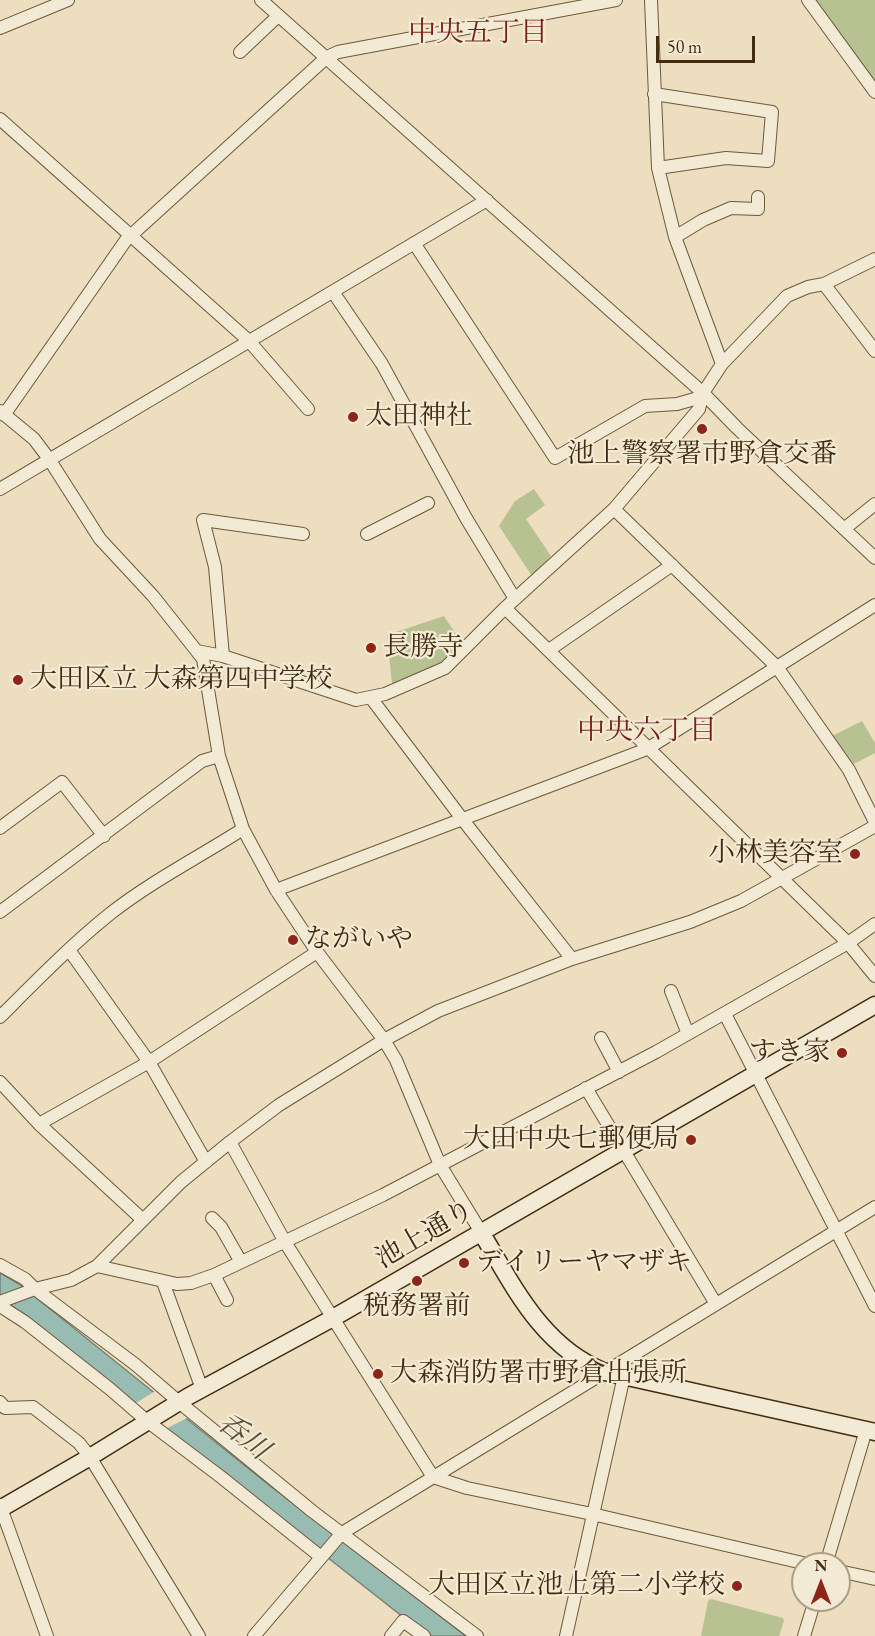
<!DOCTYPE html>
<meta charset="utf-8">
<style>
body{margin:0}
#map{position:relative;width:875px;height:1636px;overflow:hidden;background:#ecdebe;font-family:"EB Garamond",serif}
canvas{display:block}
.north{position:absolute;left:791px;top:1552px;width:60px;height:60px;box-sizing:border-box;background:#f3ead5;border:2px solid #ad9e87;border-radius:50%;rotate:0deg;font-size:16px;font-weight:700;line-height:24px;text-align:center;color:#432c12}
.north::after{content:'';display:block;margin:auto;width:21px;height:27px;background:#8f2418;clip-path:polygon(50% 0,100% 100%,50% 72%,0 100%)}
.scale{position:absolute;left:656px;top:36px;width:99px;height:27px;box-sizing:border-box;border:3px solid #432c12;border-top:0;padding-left:8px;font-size:18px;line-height:21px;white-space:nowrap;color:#432c12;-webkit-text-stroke:4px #f3ead5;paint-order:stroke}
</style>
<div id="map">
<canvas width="875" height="1636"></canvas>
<div class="north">N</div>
<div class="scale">50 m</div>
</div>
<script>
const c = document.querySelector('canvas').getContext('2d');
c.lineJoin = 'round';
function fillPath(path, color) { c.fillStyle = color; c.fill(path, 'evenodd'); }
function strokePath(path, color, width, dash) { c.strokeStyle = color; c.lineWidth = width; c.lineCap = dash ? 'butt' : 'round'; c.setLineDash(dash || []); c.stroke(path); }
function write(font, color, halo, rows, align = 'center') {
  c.font = font + ' "EB Garamond","Noto Serif JP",serif'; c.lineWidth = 4.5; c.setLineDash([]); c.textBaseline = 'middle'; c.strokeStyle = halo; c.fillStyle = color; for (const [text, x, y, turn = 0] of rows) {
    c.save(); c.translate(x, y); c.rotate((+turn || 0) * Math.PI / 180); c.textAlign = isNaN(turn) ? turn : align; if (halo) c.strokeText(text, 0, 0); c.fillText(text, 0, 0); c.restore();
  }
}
fillPath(new Path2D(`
 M813 0H875V87Z
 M534 489 545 505 526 519 551 556 532 576 499 526 515 501Z
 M444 616 462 643 440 664 392 684 387 635Z
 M862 721 875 743V753L850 766 832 736Z
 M711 1599 783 1618 784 1621 779 1636H701L708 1601Z`), '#b8c191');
const water = new Path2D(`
 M0 1273 19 1284 269 1485 466 1636H430L403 1617 0 1299Z`);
fillPath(water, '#99bcb2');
strokePath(water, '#778272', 1.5);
fillPath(new Path2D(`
 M157 1390 189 1417 162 1431 131 1406Z`), '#ecdebe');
const street = new Path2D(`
 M261 0 703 393 737 428 875 558
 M651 0 658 168 675 237 722 364
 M808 0 875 92
 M0 28 68 0
 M240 52 278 16
 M654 94 772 112 768 161 726 158 658 168
 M0 119 249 341 308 409
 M675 237 703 220 731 208 758 209V197
 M414 243 555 458 645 406 677 404 698 398 703 393
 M824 284 875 351
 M333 292 382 364 466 518 515 599
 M0 411 34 439 49 459 100 539 153 596 203 659 219 756 243 829 276 890 317 952 384 1040 396 1060 440 1165 481 1232
 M4 415 126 240 327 57 338 52 616 0
 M0 489 487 200
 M614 509 777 667 849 770 875 822
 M844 529 875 504
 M367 534 428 503
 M505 608 848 943 875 976
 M549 650 672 565
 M197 651 223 656 356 700 385 694 445 668 505 608 614 509 699 409 703 393 722 364 787 296 808 287 824 284 875 259
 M223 656 215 567 203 520 303 534
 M371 698 463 820 572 959
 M0 828 62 782 104 836
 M276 890 647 749 875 605
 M0 912 202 761 219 756
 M69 950 149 1062 206 1162
 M671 991 688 1034
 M725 1014 875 1306
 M0 1017C36 981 71 945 111 913 152 881 199 857 243 829
 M601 1038 619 1072
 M0 1082 39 1124 143 1220
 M586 1088 716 1304
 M39 1124 149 1062 317 952
 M230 1142 285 1242 433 1477 467 1488 592 1514 807 1564
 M212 1218 221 1227 241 1262
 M0 1265 25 1279 35 1289 136 1365 179 1402 312 1511 477 1636
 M97 1266 177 1284 191 1283 214 1275 383 1195 656 1052 848 943 875 924
 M214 1275 227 1300
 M163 1282 202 1389
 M0 1302 35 1289 71 1280 97 1266 181 1182 230 1142 279 1105 384 1040 438 1011 572 959 690 922 741 901 875 826
 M0 1306 25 1322 110 1389 147 1421 221 1477 321 1557
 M0 1402 5 1408 33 1407 79 1443 90 1457 199 1636
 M0 1505 47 1636
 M826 1564 866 1430
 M839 1571 875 1579
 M254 1636 342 1533 875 1207
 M391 1636 403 1621 424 1636
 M566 1636 624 1376
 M804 1636 815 1600`);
const secondary = new Path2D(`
 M481 1232C514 1287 542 1347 605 1372L875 1432
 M0 1509 90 1457 189 1396 333 1318 875 1005`);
strokePath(street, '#6d583d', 14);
strokePath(secondary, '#432c12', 19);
strokePath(street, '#f3ead5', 12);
strokePath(secondary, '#f3ead5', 16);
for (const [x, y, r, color] of [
 [353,417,6,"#8f2418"],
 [702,429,6,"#8f2418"],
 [371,648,6,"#8f2418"],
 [18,680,6,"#8f2418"],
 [855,854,6,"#8f2418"],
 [293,940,6,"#8f2418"],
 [842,1053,6,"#8f2418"],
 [691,1140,6,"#8f2418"],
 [464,1263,6,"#8f2418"],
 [417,1281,6,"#8f2418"],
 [378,1374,6,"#8f2418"],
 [737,1586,6,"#8f2418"]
]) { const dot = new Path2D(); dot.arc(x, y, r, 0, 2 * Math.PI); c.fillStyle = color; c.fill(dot); strokePath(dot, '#f3ead5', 2); }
write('27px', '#432c12', '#f3ead5', [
 ["太田神社",365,417],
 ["池上警察署市野倉交番",702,455,"center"],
 ["長勝寺",383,648],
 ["大田区立 大森第四中学校",30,680],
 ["小林美容室",843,854,"right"],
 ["ながいや",305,940],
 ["すき家",830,1053,"right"],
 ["大田中央七郵便局",679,1140,"right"],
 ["デイリーヤマザキ",476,1263],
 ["税務署前",417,1307,"center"],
 ["大森消防署市野倉出張所",390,1374],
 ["大田区立池上第二小学校",725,1586,"right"]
], 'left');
write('27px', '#432c12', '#f3ead5', [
 ["池上通り",425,1235,-30]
]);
write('28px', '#7a1f14', '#f3ead5', [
 ["中央五丁目",478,33],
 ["中央六丁目",647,731]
]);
write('italic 28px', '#58503a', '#f3ead5', [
 ["呑川",243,1437,38]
]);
</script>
